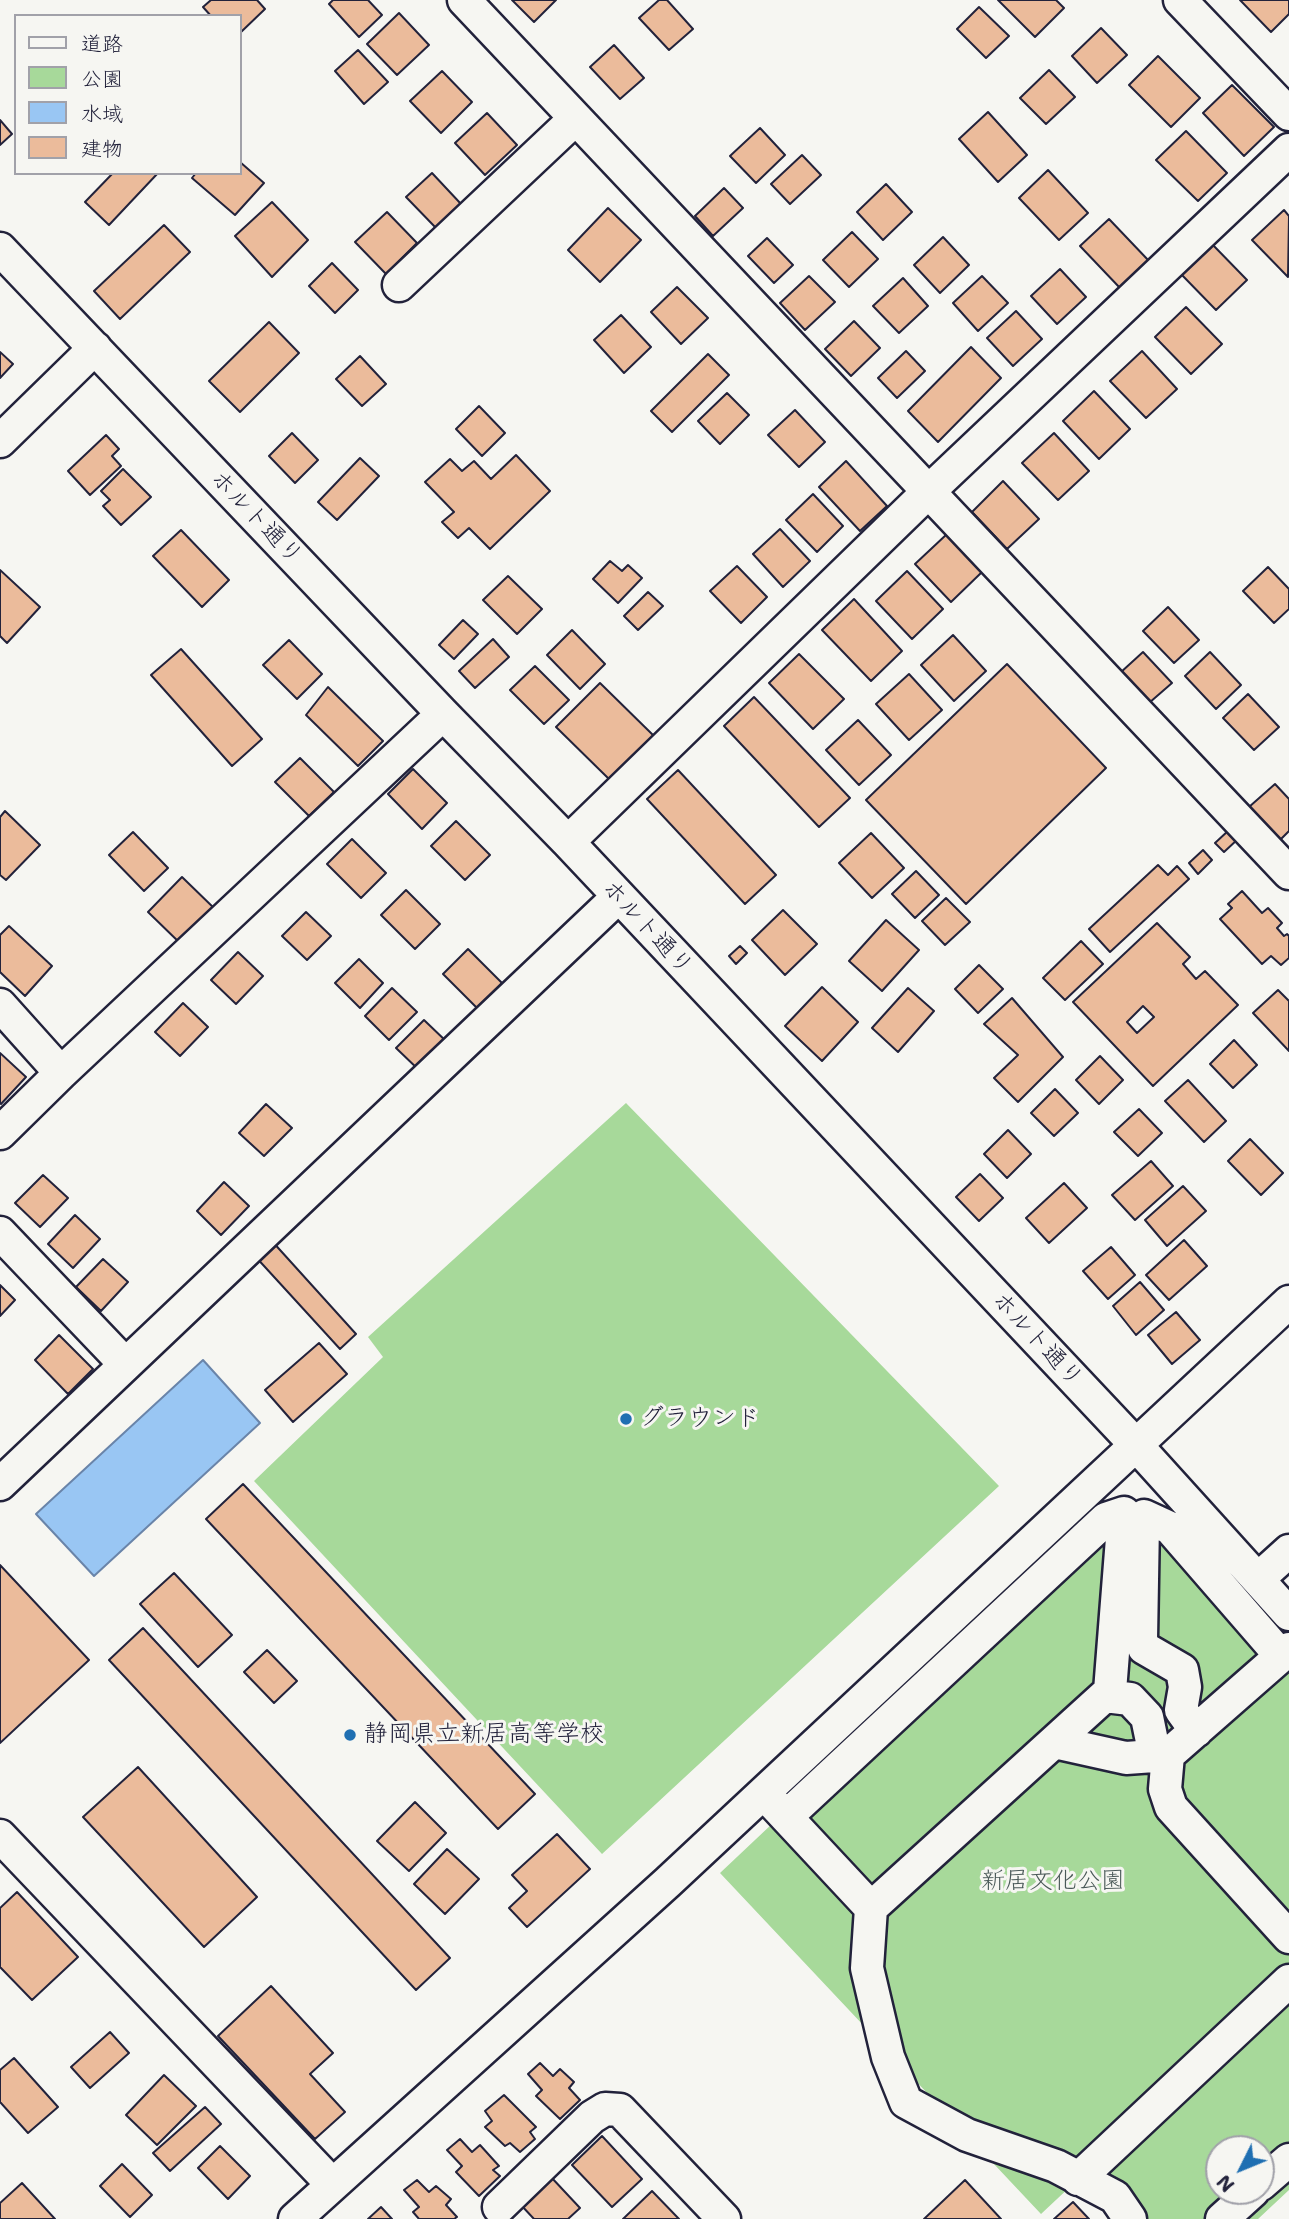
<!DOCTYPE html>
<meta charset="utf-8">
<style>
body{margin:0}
#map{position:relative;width:1289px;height:2219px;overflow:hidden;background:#f6f6f2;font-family:"Shantell Sans","Klee One",sans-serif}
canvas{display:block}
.legend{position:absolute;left:14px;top:14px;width:228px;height:161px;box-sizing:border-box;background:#f6f6f2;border:2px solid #a1a1a9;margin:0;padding:9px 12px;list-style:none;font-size:21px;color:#22223b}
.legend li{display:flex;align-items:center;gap:14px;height:35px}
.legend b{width:35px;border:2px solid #a1a1a9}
.north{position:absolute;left:1205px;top:2135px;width:70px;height:70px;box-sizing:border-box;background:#f6f6f2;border:2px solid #a1a1a9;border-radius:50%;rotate:227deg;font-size:19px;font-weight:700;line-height:28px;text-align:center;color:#22223b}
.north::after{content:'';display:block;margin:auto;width:24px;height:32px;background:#1f6fb2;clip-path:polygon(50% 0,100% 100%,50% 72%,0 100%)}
</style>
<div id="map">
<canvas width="1289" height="2219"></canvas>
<ul class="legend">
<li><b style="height:9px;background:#f6f6f2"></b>道路</li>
<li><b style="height:19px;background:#a7d99a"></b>公園</li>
<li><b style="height:19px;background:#99c6f3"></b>水域</li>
<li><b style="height:19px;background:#ebbb9b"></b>建物</li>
</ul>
<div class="north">N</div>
</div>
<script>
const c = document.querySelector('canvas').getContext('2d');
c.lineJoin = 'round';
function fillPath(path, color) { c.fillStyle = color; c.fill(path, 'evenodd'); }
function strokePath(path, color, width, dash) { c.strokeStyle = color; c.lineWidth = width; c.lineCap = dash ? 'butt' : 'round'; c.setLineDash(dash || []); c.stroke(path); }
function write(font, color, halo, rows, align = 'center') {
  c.font = font + ' "Shantell Sans","Klee One",sans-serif'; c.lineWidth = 6; c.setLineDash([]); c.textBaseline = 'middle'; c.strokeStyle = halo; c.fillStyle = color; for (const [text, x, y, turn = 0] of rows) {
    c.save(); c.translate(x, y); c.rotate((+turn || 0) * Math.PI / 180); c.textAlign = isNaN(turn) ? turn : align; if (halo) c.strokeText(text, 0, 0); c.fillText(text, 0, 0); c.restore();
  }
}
fillPath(new Path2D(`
 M626 1103 999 1486 602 1854 254 1481 383 1357 368 1337Z
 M1144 1504 1289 1657V2190L1258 2219H1135L1089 2169 1041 2214 720 1873 1108 1507ZM1219 2149H1261V2191H1219Z`), '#a7d99a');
const water = new Path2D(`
 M203 1360 260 1423 94 1576 36 1514Z`);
fillPath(water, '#99c6f3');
strokePath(water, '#6984a9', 2);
const building = new Path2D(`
 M211 0H257L265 9 240 33V16H211L203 7Z
 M333 0H368L382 15 359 37 329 4Z
 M512 0H556L534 22Z
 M659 0H667L693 29 669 50 639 18Z
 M998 0H1056L1064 8 1035 37Z
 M1240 0H1289V14L1271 32Z
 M979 7 1009 36 986 58 957 29Z
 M399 13 429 45 397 75 367 44Z
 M1101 28 1127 55 1097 83 1072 56Z
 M614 45 644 78 620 99 590 67Z
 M358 50 388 82 364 104 335 71Z
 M1158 56 1200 98 1171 127 1129 85Z
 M1049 70 1075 97 1046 124 1020 98Z
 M442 71 472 102 441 133 410 101Z
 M1232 85 1274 127 1244 156 1203 113Z
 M988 112 1027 155 998 182 959 139Z
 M487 113 517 145 485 175 455 143Z
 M0 120 12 134 0 145Z
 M760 128 785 155 756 183 730 156Z
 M1186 131 1227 173 1198 201 1156 160Z
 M802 155 821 175 790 204 771 184Z
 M240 162 264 183 235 215 192 178 196 173H240Z
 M1048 170 1088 213 1059 240 1019 198Z
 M113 173H158L109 225 85 202Z
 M432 173 461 204 436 228 406 197Z
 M886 184 912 212 883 240 857 212Z
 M724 188 743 208 713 236 695 216Z
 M272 202 308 240 272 277 235 236Z
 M608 208 641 240 600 282 568 250Z
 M1284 210 1289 216 1288 277 1252 240Z
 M387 212 417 243 386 274 355 242Z
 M1109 219 1149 261 1120 288 1080 246Z
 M164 225 190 252 120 319 94 291Z
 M852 232 878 259 849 287 823 260Z
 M943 237 969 265 940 293 914 265Z
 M767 238 793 265 774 283 748 256Z
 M1211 243 1247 280 1216 310 1180 273Z
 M332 263 358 290 335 313 309 286Z
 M1060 269 1086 297 1057 324 1031 296Z
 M809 276 835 302 805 330 780 303Z
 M982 276 1008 303 978 331 953 303Z
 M903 278 928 306 899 333 873 306Z
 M677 287 708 318 681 344 651 312Z
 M1186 307 1222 344 1191 374 1155 337Z
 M1016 311 1042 339 1013 366 987 338Z
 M621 315 651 347 624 373 594 340Z
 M854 321 880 348 851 376 825 349Z
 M269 322 299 353 240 412 209 381Z
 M971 347 1001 378 938 442 908 411Z
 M906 351 925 371 897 398 878 378Z
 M1142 351 1177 389 1146 418 1110 381Z
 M0 352 13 364 0 378Z
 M708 354 729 375 672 432 651 411Z
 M360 356 386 384 362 406 336 379Z
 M1094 391 1130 429 1099 459 1063 421Z
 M727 393 749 415 720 444 698 421Z
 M479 406 505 433 482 456 456 429Z
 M795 410 825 442 799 467 768 435Z
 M292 433 318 460 295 483 269 456Z
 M1054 433 1089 471 1058 500 1022 463Z
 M106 435 119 449 112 456 121 466 90 495 68 471Z
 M516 455 550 491 490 549 469 528 458 538 442 522 454 512 425 482 450 459 462 471 474 461 491 479Z
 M360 458 379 476 337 520 318 502Z
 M846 461 887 506 860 531 819 487Z
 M123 469 151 497 121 525 103 506 110 500 101 491Z
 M1003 481 1039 519 1007 549 972 512Z
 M813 494 843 526 817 552 786 520Z
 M780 529 810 561 783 587 753 554Z
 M181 530 229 580 202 607 153 556Z
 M947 534 982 572 951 602 915 564Z
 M610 561 622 571 628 565 642 578 618 603 593 579Z
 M737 566 767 597 741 623 710 591Z
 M1268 567 1289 589V609L1274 623 1243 591Z
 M0 570 40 607 7 643 0 636Z
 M907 571 943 609 912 639 876 601Z
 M508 576 542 609 517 634 483 600Z
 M648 592 663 606 638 630 624 616Z
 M854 599 902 651 871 681 822 630Z
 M1168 607 1199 640 1174 663 1143 631Z
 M463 620 478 634 454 659 439 645Z
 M572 630 605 664 580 689 547 655Z
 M953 635 986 671 954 701 921 665Z
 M493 639 509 657 475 688 459 671Z
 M289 640 322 674 297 699 263 665Z
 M181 649 262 739 232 766 151 675Z
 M1143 652 1172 683 1149 703 1120 673Z
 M1210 652 1241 685 1216 709 1185 676Z
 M799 654 844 699 813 729 769 683Z
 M1007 664 1106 768 966 904 866 800Z
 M535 666 569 700 544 724 510 690Z
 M909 674 942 710 909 740 876 704Z
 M600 683 655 737 611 781 556 727Z
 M328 687 383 741 358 766 306 715Z
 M1248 694 1279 727 1254 750 1223 718Z
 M754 697 850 798 819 827 724 726Z
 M858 720 891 755 859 785 826 750Z
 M300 758 334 792 309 816 275 782Z
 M413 769 447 803 422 829 388 794Z
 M678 770 776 875 745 904 647 799Z
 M1275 784 1289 799V831L1280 840 1249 807Z
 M5 811 40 845 6 880 0 875V817Z
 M456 821 490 855 465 880 431 846Z
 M1229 830 1238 839 1224 852 1215 843Z
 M133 832 168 868 144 891 109 855Z
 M871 833 904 868 872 898 839 863Z
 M352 839 386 873 361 898 327 864Z
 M1203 850 1212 860 1198 874 1189 863Z
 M1158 865 1168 875 1177 866 1189 879 1110 952 1089 929Z
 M916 871 939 895 915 918 892 894Z
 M182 877 217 911 183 946 148 912Z
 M406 890 440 924 415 949 381 915Z
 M1242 891 1262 913 1268 908 1282 923 1277 928 1284 936 1287 934 1289 936V958L1281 965 1271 956 1262 964 1220 919 1232 908 1228 904Z
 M946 898 970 922 945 945 922 921Z
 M783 910 817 944 785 975 752 940Z
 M306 912 331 936 307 960 282 936Z
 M886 920 919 950 882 991 849 961Z
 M1157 923 1190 957 1183 964 1196 979 1205 971 1238 1005 1153 1086 1073 1002ZM1143 1006 1154 1017 1137 1033 1127 1022Z
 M9 926 52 966 25 996 0 972V935Z
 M1081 941 1103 964 1065 1000 1043 978Z
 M740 946 747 953 736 964 729 956Z
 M468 949 502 983 477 1008 443 974Z
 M238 952 263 976 236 1004 211 980Z
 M359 959 383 983 360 1008 335 983Z
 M979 965 1003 989 978 1013 955 989Z
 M822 987 858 1022 822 1061 785 1026Z
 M392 988 417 1012 389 1040 365 1016Z
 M908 988 934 1011 898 1052 872 1028Z
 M1278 990 1289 1001V1051L1253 1013Z
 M1012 998 1063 1057 1018 1102 994 1078 1018 1055 984 1024Z
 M183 1003 208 1027 180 1056 155 1032Z
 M424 1020 449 1044 421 1072 396 1048Z
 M1234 1040 1257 1065 1233 1088 1210 1064Z
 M0 1053 26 1077 1 1104 0 1103Z
 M1100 1056 1123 1080 1099 1104 1076 1080Z
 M1188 1080 1226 1121 1204 1142 1165 1101Z
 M1055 1089 1078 1113 1054 1136 1031 1113Z
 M266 1104 292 1128 264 1156 239 1133Z
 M1139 1109 1162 1133 1138 1156 1114 1132Z
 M1008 1130 1031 1154 1007 1178 984 1154Z
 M1250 1139 1283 1173 1261 1195 1228 1161Z
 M1151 1161 1173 1186 1135 1220 1112 1195Z
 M980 1174 1003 1198 979 1221 956 1197Z
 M43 1175 68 1198 40 1227 15 1203Z
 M224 1182 249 1206 221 1235 197 1211Z
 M1064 1183 1087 1208 1049 1243 1026 1218Z
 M1183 1186 1206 1211 1167 1246 1145 1220Z
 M75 1215 100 1239 73 1268 48 1244Z
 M271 1240 356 1334 340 1349 254 1255Z
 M1184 1240 1207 1266 1169 1300 1146 1275Z
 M1111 1247 1135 1275 1108 1299 1083 1271Z
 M103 1259 128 1282 101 1311 76 1287Z
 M1140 1282 1164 1310 1136 1335 1113 1306Z
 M0 1285 15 1300 0 1316Z
 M1176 1312 1200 1340 1172 1364 1148 1335Z
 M59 1335 93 1369 68 1394 35 1360Z
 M319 1343 347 1374 293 1422 265 1390Z
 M243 1484 535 1794 498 1829 206 1519Z
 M0 1565 89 1660 0 1743Z
 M174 1573 232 1635 198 1667 140 1604Z
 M143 1628 450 1958 416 1990 109 1660Z
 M267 1650 297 1681 274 1703 244 1672Z
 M138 1767 257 1897 204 1947 83 1817Z
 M415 1802 446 1833 409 1871 377 1841Z
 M557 1834 590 1869 527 1927 509 1908 527 1891 512 1875Z
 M447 1849 479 1879 445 1914 414 1884Z
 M17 1892 78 1957 32 2000 0 1967V1908Z
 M271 1986 333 2053 310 2074 345 2112 315 2139 218 2036Z
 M110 2032 129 2053 90 2088 71 2067Z
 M14 2058 58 2107 28 2133 0 2102V2070Z
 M540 2063 553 2076 560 2069 574 2082 569 2088 580 2100 560 2119 536 2096 542 2090 528 2074Z
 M164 2075 196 2106 157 2145 126 2115Z
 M504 2095 536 2127 530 2132 535 2139 520 2152 510 2143 505 2146 485 2127 492 2121 485 2111Z
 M205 2107 221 2124 170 2171 153 2153Z
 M602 2136 642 2179 612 2207 572 2165Z
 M460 2139 472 2152 480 2145 499 2166 493 2170 500 2176 479 2196 456 2172 462 2166 447 2150Z
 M220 2146 250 2176 228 2199 198 2168Z
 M122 2164 152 2195 130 2217 100 2186Z
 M551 2177 580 2208 568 2219H534L521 2205Z
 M417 2180 429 2192 436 2186 451 2199 446 2205 457 2217 454 2219H419L413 2212 419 2207 404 2190Z
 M965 2180 1001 2219H924Z
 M22 2183 55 2219H0V2203Z
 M652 2191 679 2219H623Z
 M1073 2202 1089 2219H1054Z
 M381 2207 392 2219H368Z`);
fillPath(building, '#ebbb9b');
strokePath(building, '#22223b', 2);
const minor = new Path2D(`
 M464 0 1289 873
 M1180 0 1289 114
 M0 249 443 714 568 842 1136 1445 1289 1614
 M399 285 575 119
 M0 441 95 348
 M568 842 928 492 1289 150
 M0 1005 61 1073
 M0 1133 61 1073 443 714
 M0 1233 125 1364
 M0 1484 618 897
 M1144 1516 1170 1528 1281 1656
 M1143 1522 1141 1639 1144 1648 1182 1670 1185 1687 1181 1710 1196 1731
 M1258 1579 1289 1551
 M1289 1649 1168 1755 1165 1789 1171 1807 1289 1937
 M1105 1696 1130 1699 1147 1717 1155 1756
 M1054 1742 1126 1758 1168 1755
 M773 1803 871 1908 867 1968 888 2057 906 2102 967 2135 1056 2166 1115 2197 1130 2219
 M786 1817 1106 1519 1124 1513 1110 1691 871 1908
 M0 1836 332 2184
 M1078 2179 1289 1981
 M1261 2184 1289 2160
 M499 2207 592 2117 605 2109 620 2110 724 2219
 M295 2219 668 1882 1289 1302
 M1222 2219 1253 2191`);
strokePath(minor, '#22223b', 37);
strokePath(minor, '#f6f6f2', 32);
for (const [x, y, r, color] of [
 [626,1419,7,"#1f6fb2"],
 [350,1735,7,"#1f6fb2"]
]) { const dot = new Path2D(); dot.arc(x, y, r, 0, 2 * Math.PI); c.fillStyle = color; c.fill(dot); strokePath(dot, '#f6f6f2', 2.5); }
write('24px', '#22223b', '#f6f6f2', [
 ["ホルト通り",256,518,46],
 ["ホルト通り",647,928,47],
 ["ホルト通り",1037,1340,47]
]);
write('24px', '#22223b', '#f6f6f2', [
 ["グラウンド",640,1419],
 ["静岡県立新居高等学校",364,1735]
], 'left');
write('24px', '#4a5958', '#f6f6f2', [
 ["新居文化公園",1053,1882]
]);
</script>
